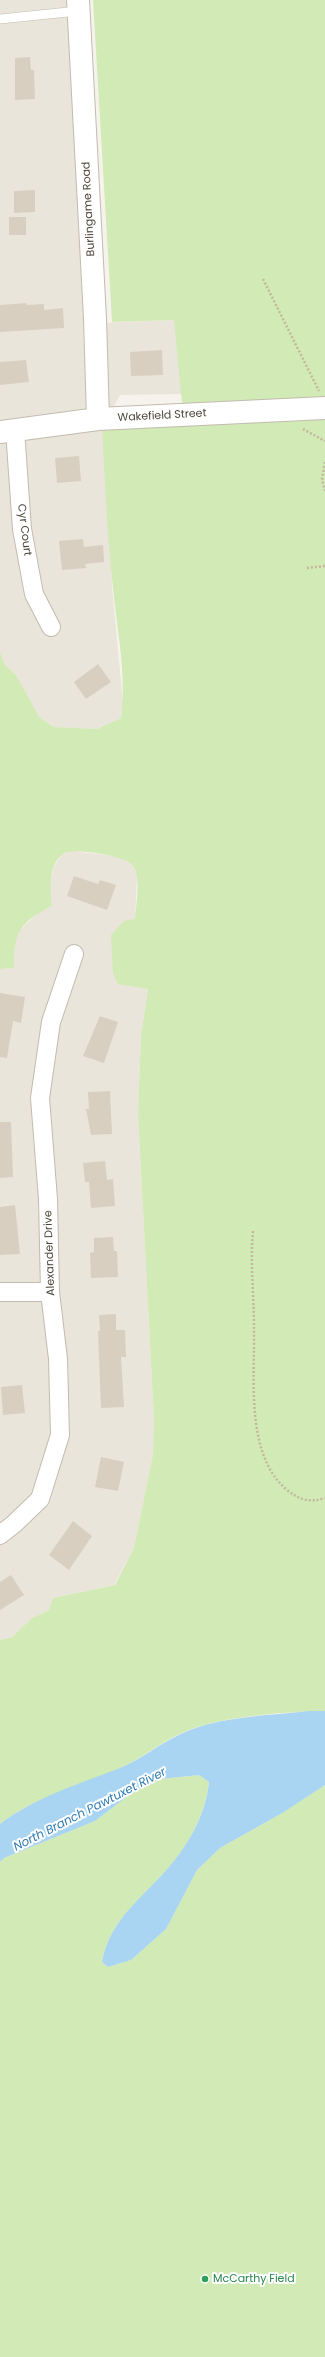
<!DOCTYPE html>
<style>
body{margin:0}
canvas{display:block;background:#f6f3ec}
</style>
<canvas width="325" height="2357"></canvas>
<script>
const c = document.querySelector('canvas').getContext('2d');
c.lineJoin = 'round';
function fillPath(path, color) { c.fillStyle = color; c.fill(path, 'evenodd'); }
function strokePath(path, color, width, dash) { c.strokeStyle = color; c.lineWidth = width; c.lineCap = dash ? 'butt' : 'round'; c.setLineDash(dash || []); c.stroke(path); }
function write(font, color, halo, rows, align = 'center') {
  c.font = font + ' Poppins,sans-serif'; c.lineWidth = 4; c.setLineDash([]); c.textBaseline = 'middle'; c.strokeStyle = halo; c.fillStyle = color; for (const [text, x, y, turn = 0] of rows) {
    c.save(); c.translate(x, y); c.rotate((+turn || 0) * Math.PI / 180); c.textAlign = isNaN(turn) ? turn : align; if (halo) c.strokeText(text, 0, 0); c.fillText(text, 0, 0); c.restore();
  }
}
fillPath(new Path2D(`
 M0 0H79L97 323 174 320 183 394 120 395 108 417 112 587 123 703 121 718 97 729 54 727 40 718 16 675 5 665 0 652Z
 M73 851 121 857 134 866 137 876 135 919 148 989 141 1036 138 1113 154 1420 153 1454 134 1548 114 1585 53 1598 49 1610 32 1618 12 1637 0 1640V969L14 968V944L19 931 38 913 52 906 49 887 54 867 62 854Z`), '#eae5da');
fillPath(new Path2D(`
 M93 0H325V1711C285 1712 221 1716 184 1732 161 1742 141 1759 118 1769 78 1788 35 1796 0 1824V1640L12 1637 32 1618 49 1610 53 1598 115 1585 134 1548 153 1454 154 1420 138 1113 141 1036 148 989 118 984 113 973 111 935 124 921 135 919C136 904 141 881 134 867 129 856 73 847 63 854 48 865 50 891 52 906 20 922 13 933 14 968L0 969V652L5 665 16 675 40 718 54 727 97 729 121 718C127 675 117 631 113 588 107 535 105 481 102 427L184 424 174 320 112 322Z
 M199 1775 209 1782C205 1812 192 1839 173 1862 146 1896 110 1917 102 1962L108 1967 131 1960 166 1929 197 1870 220 1848 284 1812 325 1785V2357H0V1862L4 1858 95 1821 133 1792 160 1779Z`), '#d2eab5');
fillPath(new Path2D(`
 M308 1711H325V1785L284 1812 220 1848 197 1870 166 1929 131 1960 108 1967 102 1962C110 1917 146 1896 173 1862 192 1839 206 1811 209 1782L199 1775 160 1779 133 1792 95 1821 4 1858 0 1862V1824C34 1798 76 1785 115 1770 140 1761 161 1742 185 1732 223 1716 267 1716 308 1711Z`), '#a9d4f2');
fillPath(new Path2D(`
 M30 57 31 70H34L35 99 15 100V58Z
 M35 190V212L14 213V191Z
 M9 217H26V235H9Z
 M26 303 27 305 44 304V310L63 308 64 328 0 332V305Z
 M162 350 163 375 131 376 130 352Z
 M26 360 29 382 0 385V362Z
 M79 456 81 481 57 483 55 458Z
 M83 539 84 547 103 545 104 562 85 564 86 568 62 570 59 541Z
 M98 664 111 682 86 699 74 682Z
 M74 876 98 884 100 880 116 885 107 910 67 896Z
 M0 993 25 997 21 1023 13 1021 7 1058 0 1057Z
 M100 1016 118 1022 104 1063 83 1056Z
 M110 1091 112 1134 91 1135 86 1109H89L88 1092Z
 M0 1122H11L13 1177 0 1178Z
 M105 1161 107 1180 113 1179 115 1206 91 1208 89 1182H85L83 1163Z
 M15 1205 20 1254 0 1255V1207Z
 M113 1237 114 1251H117L118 1277 91 1278 90 1253 94 1252V1238Z
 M116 1314V1330H125L126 1357H121L124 1407 101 1408 98 1331H100L99 1315Z
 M22 1385 25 1413 3 1415 1 1387Z
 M101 1457 124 1462 118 1491 95 1487Z
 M73 1521 92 1536 69 1570 49 1555Z
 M11 1575 24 1595 0 1610V1582Z`), '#d8cfc1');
const service = new Path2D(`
 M0 19 78 11`);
const minor = new Path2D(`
 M15 430 22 529 34 594 51 627
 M0 1292H50
 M0 1535 14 1524 40 1499 60 1435 58 1359 50 1292 48 1199 40 1098 51 1022 74 954`);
const tertiary = new Path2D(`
 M78 0 95 318 98 419
 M0 432 98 419 325 408`);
strokePath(service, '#c2bbae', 10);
strokePath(minor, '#c2bbae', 20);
strokePath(tertiary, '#c2bbae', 24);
strokePath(new Path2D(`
 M263 279 319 391
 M303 429 325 441
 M325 462 322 480 325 491
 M307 568 325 566
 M253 1231C250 1264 254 1295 254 1328 255 1377 245 1454 286 1489 299 1500 309 1503 325 1498`), '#c4b79f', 2.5, [2, 2]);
strokePath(service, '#fff', 9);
strokePath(minor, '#fff', 18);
strokePath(tertiary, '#fff', 22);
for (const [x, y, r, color] of [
 [205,2279,4,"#2e9e5b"]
]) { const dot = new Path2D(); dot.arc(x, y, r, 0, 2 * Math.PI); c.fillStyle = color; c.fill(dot); strokePath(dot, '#fff', 1.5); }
write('11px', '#4b4439', '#fff', [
 ["Burlingame Road",89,209,-93],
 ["Wakefield Street",162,416,-3],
 ["Cyr Court",24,530,83],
 ["Alexander Drive",50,1253,-92]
]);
write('11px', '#27864d', '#fff', [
 ["McCarthy Field",213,2279]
], 'left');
write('italic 12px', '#2e7ab2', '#fff', [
 ["North Branch Pawtuxet River",90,1810,-27]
]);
</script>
